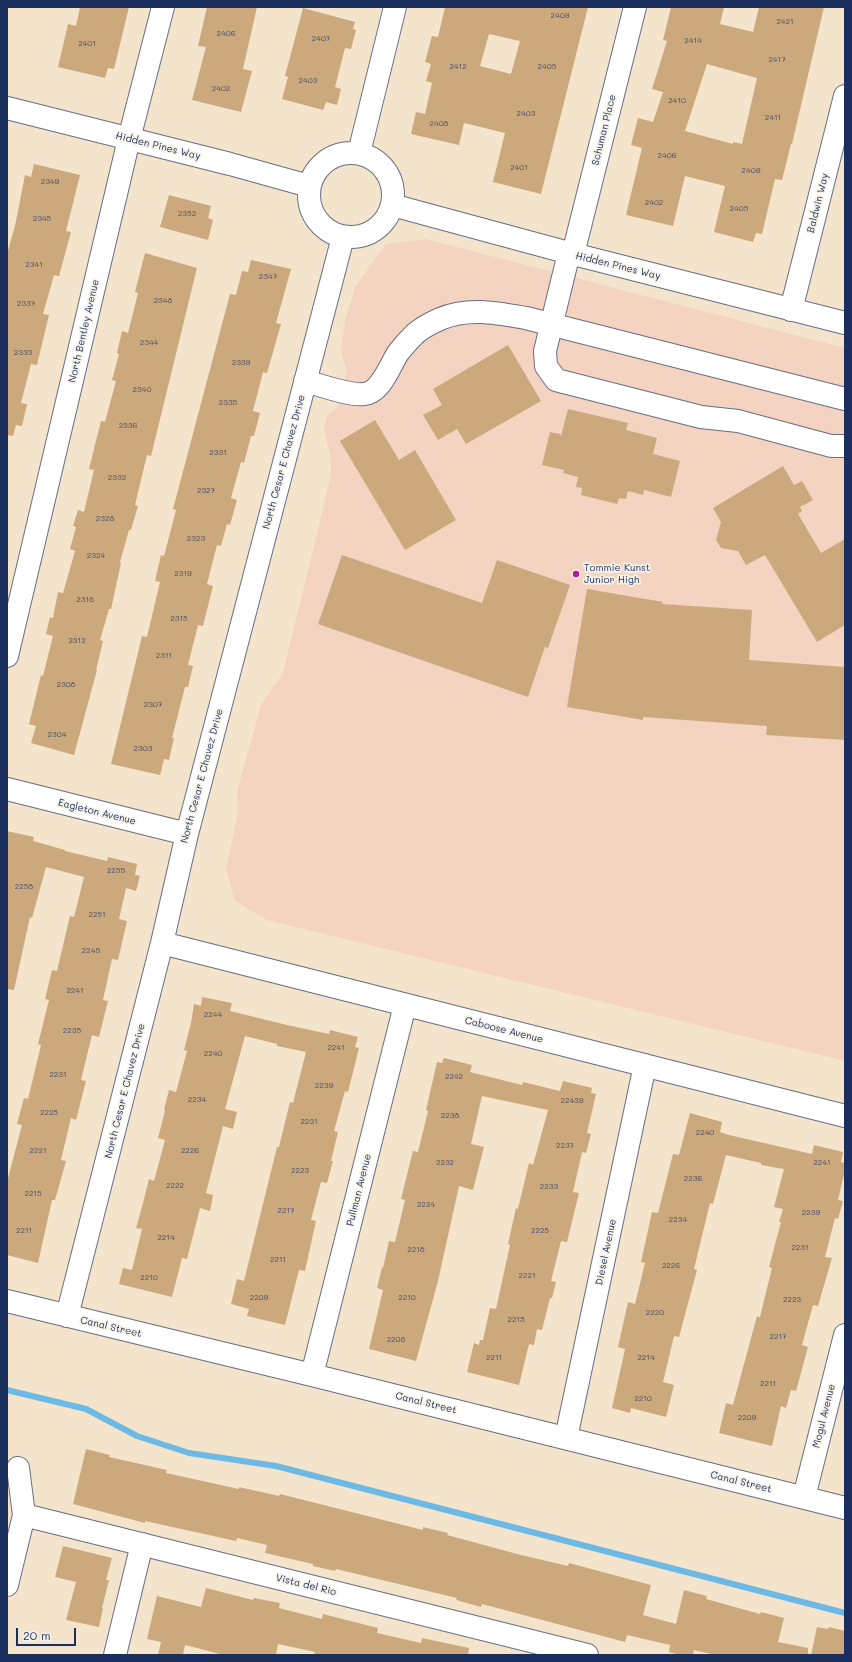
<!DOCTYPE html>
<style>
body{margin:0}
#map{position:relative;width:852px;height:1662px;overflow:hidden;background:#f3e4cb;font-family:Mali,sans-serif}
canvas{display:block}
.frame{position:absolute;inset:0;border:8px solid #1b2f5e;pointer-events:none}
.scale{position:absolute;left:16px;top:1628px;width:60px;height:18px;box-sizing:border-box;border:2px solid #1b2f5e;border-top:0;padding-left:5px;font-size:12px;line-height:14px;white-space:nowrap;color:#1b2f5e;-webkit-text-stroke:3px #f7f3e8;paint-order:stroke}
</style>
<div id="map">
<canvas width="852" height="1662"></canvas>
<div class="frame"></div>
<div class="scale">20 m</div>
</div>
<script>
const c = document.querySelector('canvas').getContext('2d');
c.lineJoin = 'round';
function fillPath(path, color) { c.fillStyle = color; c.fill(path, 'evenodd'); }
function strokePath(path, color, width, dash) { c.strokeStyle = color; c.lineWidth = width; c.lineCap = dash ? 'butt' : 'round'; c.setLineDash(dash || []); c.stroke(path); }
function write(font, color, halo, rows, align = 'center') {
  c.font = font + ' Mali,sans-serif'; c.lineWidth = 3.5; c.setLineDash([]); c.textBaseline = 'middle'; c.strokeStyle = halo; c.fillStyle = color; for (const [text, x, y, turn = 0] of rows) {
    c.save(); c.translate(x, y); c.rotate((+turn || 0) * Math.PI / 180); c.textAlign = isNaN(turn) ? turn : align; if (halo) c.strokeText(text, 0, 0); c.fillText(text, 0, 0); c.restore();
  }
}
fillPath(new Path2D(`
 M426 239 845 348V1061L267 920 235 901 226 868 238 814 237 792 261 705 283 673 331 475V460L324 429 327 416 337 408 347 370 341 352 345 321 355 287 386 244Z`), '#f4d3c1');
strokePath(new Path2D(`
 M7 1390 86 1409 137 1436 189 1453 276 1466 845 1613`), '#6db9e6', 6);
fillPath(new Path2D(`
 M80 7H129L114 69 108 68 105 78 58 67 68 24 76 26Z
 M207 7H257L243 69 252 71 241 112 192 100 206 47 198 46Z
 M445 7H588L541 194 493 182 505 133 464 123 459 145 411 134 416 112 425 114 432 83 426 81 431 64 425 62 432 36 438 37ZM489 34 520 41 511 74 480 66Z
 M671 7H724L720 24 753 32 759 7H824L792 144H791L782 180 775 179 762 234 756 233 753 242 714 232 725 186 685 176 673 226 626 215 642 148 631 145 638 118 653 122 663 92 652 89 667 41 663 40ZM707 64 757 78 742 144 733 142V144L685 131Z
 M303 8 355 22 353 29 356 30 351 49 345 48 335 87 341 89 337 105 326 102 323 110 282 99 288 77 285 76Z
 M34 164 80 175 66 231 71 232 59 276 54 275 43 314 49 315 37 365 31 364 21 403 27 404 22 426 16 425 13 436 7 435V254L15 226 25 175 31 177Z
 M169 195 211 206 208 218 213 220 208 240 160 227Z
 M145 253 197 268 151 456 147 455 135 505 138 506 131 530H129L120 562 121 563 111 609H109L100 640 103 641 96 670H97L74 755 31 743 36 726 29 724 41 675 43 676 53 636 46 634 50 617 53 618 58 592 63 593 75 551 70 549 76 527 73 526 78 510 84 512 94 470 89 469 101 421 105 422 116 381 112 380 119 354 117 353 122 331 128 333 138 293 135 292Z
 M251 260 291 269 276 323 281 324 267 373 263 372 253 411 260 413 254 436H251L244 463 241 462 231 498 237 500 230 525 227 524 221 546 217 545 207 584 213 586 203 626 198 625 188 665 193 666 188 687H185L172 738H174L169 760 164 759 160 775 111 764 142 636 147 637 160 582 155 581 161 555 164 556 176 510 173 509 230 294 236 295 242 271 248 272Z
 M508 345 541 401 466 444 457 429 438 440 423 415 442 405 433 389Z
 M568 409 628 423 626 430 657 438 653 454 680 461 671 497 644 490 643 495 628 491 626 499 619 498 617 504 581 495 582 488 576 487 578 477 563 473 564 470 542 465 550 432 560 434 561 436Z
 M375 420 399 460 415 450 456 520 405 550 340 441Z
 M783 466 794 485 802 481 813 500 800 507 802 511 798 514 821 553 845 539V625L817 642 765 555 746 565 738 551 721 548 716 540 721 522 713 508Z
 M342 555 482 603 497 560 570 585 548 648 545 647 528 697 318 624Z
 M587 589 663 602 662 604 752 610 749 660 845 667V740L766 735 767 726 643 717V720L567 707Z
 M7 831 34 837 33 841 65 850V851L107 861 108 857 137 864 135 875 140 876 136 891 126 888 119 919 127 921 118 960 112 959 103 1000 108 1001 99 1037 92 1035 81 1080 86 1081 76 1120 71 1118 61 1160 66 1161 55 1200H52L38 1263 7 1255V1182L22 1125 17 1124 24 1098 28 1099 41 1045 38 1044 49 1000 45 999 52 970 57 971 70 916 74 917 84 877 46 867 32 918 30 917 14 990 7 989Z
 M202 997 232 1003 230 1011 287 1025 329 1034 330 1030 358 1037 355 1047 359 1048 348 1092 345 1091 334 1131 338 1132 331 1161H333L327 1183 321 1182 311 1220 316 1221 305 1271 299 1270 285 1325 247 1316 249 1309 231 1304 237 1279 244 1281 277 1147H279L290 1102 293 1103 306 1052 277 1046V1044L245 1036 225 1109 237 1112 233 1129 223 1126 206 1193 213 1195 210 1211 200 1208 187 1259 182 1258 172 1297 119 1284 123 1268 132 1270 142 1229 136 1228 142 1207 149 1179 154 1181 165 1140 158 1138 165 1111 164 1110 169 1090 176 1092 187 1051 184 1050 191 1023 194 1004 201 1006Z
 M444 1058 472 1065 470 1072 522 1085 523 1082 560 1091 563 1081 592 1088 591 1093 596 1094 587 1133 591 1134 586 1153 582 1152 573 1192 579 1193 567 1242 561 1241 551 1281 556 1282 552 1298H550L542 1330 537 1329 534 1345 529 1344 519 1385 467 1372 474 1343 479 1345 480 1340H483L490 1308 496 1309 510 1245 508 1244 516 1208 518 1209 529 1163 533 1165 548 1110 482 1096 471 1144 484 1147 473 1190 459 1186 438 1281 416 1361 369 1349 383 1290 377 1288 382 1267 383 1268 389 1241 395 1242 405 1200 401 1199 413 1151 418 1152 428 1111 426 1110 437 1062 442 1063Z
 M690 1113 722 1122 720 1132 729 1135 812 1154 814 1145 843 1152 841 1162 845 1163V1170L838 1200 843 1201 838 1219 835 1218 825 1257 832 1258 818 1306 813 1305 802 1345 808 1347 796 1391 791 1390 786 1408 781 1406 772 1446 719 1433 726 1403 733 1405 734 1401 757 1316 760 1317 772 1268 769 1267 781 1222H779L783 1209 774 1207 784 1169 761 1165V1163L726 1155 713 1204 710 1203 694 1269 697 1270 679 1337 674 1336 663 1382 674 1385 666 1417 631 1408 630 1413 612 1408 625 1349 618 1347 628 1302 635 1304 645 1263 641 1262 652 1212 658 1213 673 1154 679 1155Z
 M86 1449 110 1455 109 1457 167 1470 166 1473 239 1489V1487L279 1496 280 1494 423 1530V1527L448 1533 447 1535 521 1555 568 1566 569 1563 651 1585 643 1615 676 1624 684 1590 707 1596 706 1599 760 1614 761 1612 784 1618 778 1642 808 1648V1655H715L694 1650 693 1655H680L669 1652 670 1645 627 1635 625 1642 482 1604 481 1607 456 1600 457 1598 336 1569 335 1571 313 1566V1564L265 1553 267 1545 237 1538 236 1541 145 1521V1523L73 1504Z
 M63 1546 112 1558 106 1580H109L102 1608H103L99 1627 66 1620 76 1582 55 1577Z
 M206 1588 253 1600 254 1598 280 1603 279 1608 322 1619 323 1614 378 1628 377 1633 421 1643 422 1638 469 1648 468 1655H314L315 1652 278 1644 276 1655H224L185 1645 183 1655H158L161 1642 147 1639 157 1596 201 1607Z
 M817 1627 828 1629 829 1627 845 1631V1655H811Z`), '#cca97d');
const minor = new Path2D(`
 M7 108 230 164 309 186
 M309 195a42 42 0 1 1 84 0a42 42 0 1 1-84 0Z
 M359 153 395 7
 M392 205 573 254 845 323
 M569 253 545 351 546 366 556 380 701 417 738 421 831 446H845
 M573 254 635 7
 M791 310 845 96
 M305 381C320 385 350 396 364 394 381 393 390 365 398 353 402 348 407 342 412 337 418 330 431 323 440 319 468 307 497 313 526 318L845 399
 M7 656 129 139 163 7
 M7 789 187 834
 M162 943 845 1116
 M7 1301 312 1375 845 1508
 M67 1316 162 943 187 834 343 237
 M312 1375 405 1005
 M566 1438 645 1065
 M804 1497 845 1335
 M24 1515 587 1655
 M7 1585 24 1515 18 1468
 M115 1655 142 1544`);
strokePath(minor, '#676e84', 24);
strokePath(minor, '#fff', 22);
for (const [x, y, r, color] of [
 [576,574,4,"#b5179e"]
]) { const dot = new Path2D(); dot.arc(x, y, r, 0, 2 * Math.PI); c.fillStyle = color; c.fill(dot); strokePath(dot, '#f7f3e8', 1.5); }
write('8px', '#474e66', null, [
 ["2409",560,16],
 ["2421",785,22],
 ["2406",226,34],
 ["2407",321,39],
 ["2414",693,41],
 ["2401",87,44],
 ["2417",777,60],
 ["2412",458,67],
 ["2405",547,67],
 ["2403",308,81],
 ["2402",221,89],
 ["2410",677,101],
 ["2403",526,114],
 ["2411",773,118],
 ["2408",439,124],
 ["2406",667,156],
 ["2401",519,168],
 ["2409",751,171],
 ["2349",50,182],
 ["2402",654,203],
 ["2405",739,209],
 ["2352",187,214],
 ["2345",42,219],
 ["2341",34,265],
 ["2347",268,277],
 ["2348",163,301],
 ["2337",26,304],
 ["2344",149,343],
 ["2333",23,353],
 ["2339",241,363],
 ["2340",142,390],
 ["2335",228,403],
 ["2336",128,426],
 ["2331",218,453],
 ["2332",117,478],
 ["2327",206,491],
 ["2328",105,519],
 ["2323",196,539],
 ["2324",96,556],
 ["2319",183,574],
 ["2318",85,600],
 ["2315",179,619],
 ["2312",77,641],
 ["2311",164,656],
 ["2308",66,685],
 ["2307",153,705],
 ["2304",57,735],
 ["2303",143,749],
 ["2255",116,871],
 ["2258",24,887],
 ["2251",97,915],
 ["2245",91,951],
 ["2241",75,991],
 ["2244",213,1015],
 ["2235",72,1031],
 ["2241",336,1048],
 ["2240",213,1054],
 ["2231",58,1075],
 ["2242",454,1077],
 ["2239",324,1086],
 ["2234",197,1100],
 ["22439",572,1101],
 ["2225",49,1113],
 ["2238",450,1116],
 ["2231",309,1122],
 ["2240",705,1133],
 ["2237",565,1146],
 ["2221",38,1151],
 ["2226",190,1151],
 ["2232",445,1163],
 ["2241",822,1163],
 ["2223",300,1171],
 ["2236",693,1179],
 ["2222",175,1186],
 ["2233",549,1187],
 ["2215",33,1194],
 ["2224",426,1205],
 ["2217",286,1211],
 ["2239",811,1213],
 ["2234",678,1220],
 ["2211",24,1231],
 ["2225",540,1231],
 ["2214",166,1238],
 ["2231",800,1248],
 ["2218",416,1250],
 ["2211",278,1260],
 ["2226",671,1266],
 ["2221",527,1276],
 ["2210",149,1278],
 ["2209",259,1298],
 ["2210",407,1298],
 ["2223",792,1300],
 ["2220",655,1313],
 ["2215",516,1320],
 ["2217",778,1337],
 ["2208",396,1340],
 ["2211",494,1358],
 ["2214",646,1358],
 ["2211",768,1384],
 ["2210",643,1399],
 ["2209",747,1418]
]);
write('10px', '#1b2f5e', '#f7f3e8', [
 ["Schuman Place",604,130,-76],
 ["Hidden Pines Way",158,146,14],
 ["Baldwin Way",818,203,-76],
 ["Hidden Pines Way",618,266,14],
 ["North Bentley Avenue",84,331,-77],
 ["North Cesar E Chavez Drive",284,462,-75],
 ["North Cesar E Chavez Drive",202,776,-75],
 ["Eagleton Avenue",97,812,14],
 ["Caboose Avenue",504,1030,14],
 ["North Cesar E Chavez Drive",125,1091,-76],
 ["Pullman Avenue",359,1190,-76],
 ["Diesel Avenue",606,1252,-78],
 ["Canal Street",111,1327,13],
 ["Canal Street",426,1403,14],
 ["Mogul Avenue",824,1416,-76],
 ["Canal Street",741,1482,14],
 ["Vista del Rio",306,1585,14]
]);
write('10px', '#1b2f5e', '#f7f3e8', [
 ["Tommie Kunst",584,568],
 ["Junior High",584,580]
], 'left');
</script>
